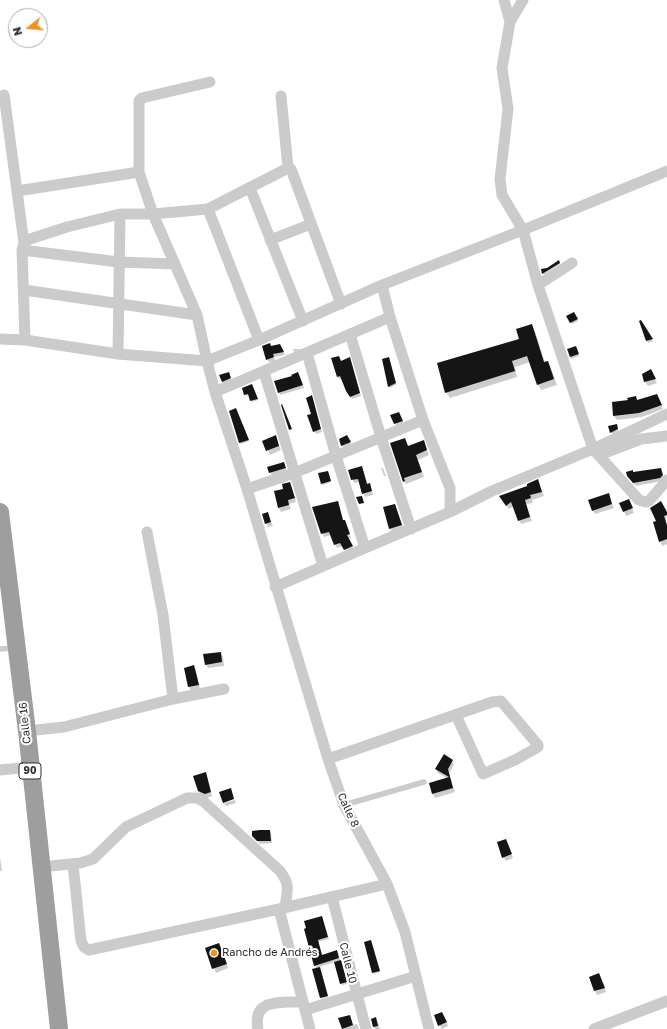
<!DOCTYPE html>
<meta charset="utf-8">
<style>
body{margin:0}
#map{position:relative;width:667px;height:1029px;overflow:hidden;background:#fff;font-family:"Golos Text",sans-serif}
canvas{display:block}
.north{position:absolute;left:8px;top:8px;width:40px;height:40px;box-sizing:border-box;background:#fff;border:1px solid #ababab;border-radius:50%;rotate:253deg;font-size:11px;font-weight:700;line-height:16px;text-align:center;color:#2e2e2e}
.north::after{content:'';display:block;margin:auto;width:14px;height:18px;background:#f19124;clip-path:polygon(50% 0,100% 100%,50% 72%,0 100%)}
</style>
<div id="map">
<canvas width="667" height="1029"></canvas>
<div class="north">N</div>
</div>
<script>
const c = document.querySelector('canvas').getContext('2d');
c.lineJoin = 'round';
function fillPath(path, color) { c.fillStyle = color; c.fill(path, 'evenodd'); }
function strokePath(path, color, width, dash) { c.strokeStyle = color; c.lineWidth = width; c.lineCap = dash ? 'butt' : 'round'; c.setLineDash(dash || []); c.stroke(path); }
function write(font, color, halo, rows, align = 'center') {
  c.font = font + ' "Golos Text",sans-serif'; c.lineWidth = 4; c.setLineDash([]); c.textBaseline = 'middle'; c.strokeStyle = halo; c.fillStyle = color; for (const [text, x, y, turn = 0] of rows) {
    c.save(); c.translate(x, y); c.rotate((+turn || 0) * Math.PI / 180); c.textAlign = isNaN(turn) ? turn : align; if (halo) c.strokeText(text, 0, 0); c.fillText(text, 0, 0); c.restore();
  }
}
fillPath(new Path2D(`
 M559 262 560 264 544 275 542 270 548 269Z
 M574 313 578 321 572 324 568 317Z
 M640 321H641L653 341 648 343Z
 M531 325 535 331 545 363 548 362 551 368 557 385 541 390 538 384 530 362 515 367 517 377 450 398 446 392 520 339Z
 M271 347 282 349 285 355 274 357 275 361 269 362 267 359Z
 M293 349H300V350L294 352Z
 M576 349 579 356 571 359 568 350Z
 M389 358 396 385 389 388Z
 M351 361 361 396 352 399 348 394 342 378 339 379 338 377 341 362Z
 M650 371 657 383 648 386 645 382Z
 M230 377 232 382 225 385 222 381Z
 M300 377 304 388 280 395 279 392Z
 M253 387 258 400 252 402 249 395 246 396 245 394Z
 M657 395 663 409 642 417 617 420 614 416 613 403 637 401Z
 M313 399 322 432 316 434 314 431 313 415Z
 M392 416 401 417 404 425 397 428Z
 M243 424 249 441 241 444 240 442Z
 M610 427H617L618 431 612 434Z
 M347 436 352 446 344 450 340 440Z
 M276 437 281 450 270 455 263 442Z
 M392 444H407L408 447H426L429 455 418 460 424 477 406 484 407 486 404 481Z
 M284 463 287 472 272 476 269 467Z
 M362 467 368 485 369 484 371 488 373 495 365 497 359 482 354 483 349 471Z
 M381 468H383L386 476H384Z
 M660 469 664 478 662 481 636 486 628 476 634 473Z
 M329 474 331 482 323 485 322 483Z
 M538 481 544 496 532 500 533 503 526 504 532 521 521 524 514 506 509 509 502 500Z
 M290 483 296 502 289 504 291 509 281 512 279 508 285 489Z
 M608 494 614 508 595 514 593 510Z
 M338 502 343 521 346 524 351 538 348 539 354 549 347 552 343 546 337 548 331 535 324 537 314 508Z
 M620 503 630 504 634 513 626 516Z
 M395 505 404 529 392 533 384 508Z
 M267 513 273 526 268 527 266 523Z
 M667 513 666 521 667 544 662 546 654 523Z
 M220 653 223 657 224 666 208 668 206 664Z
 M194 666 196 670 200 689 191 691 189 687Z
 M452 761 454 765 449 773 455 792 435 798 433 794 448 779 438 773 436 769Z
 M205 774 207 778 212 796 207 798 201 795 198 791Z
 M235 800 236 803 226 806 224 803Z
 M270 831 271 834 272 843 260 844 253 836Z
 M506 840 513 858 506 861 503 857Z
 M0 858 2 871H0Z
 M322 917 329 939 318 942 322 956 338 953 347 984 342 985 341 983 335 962 319 967 328 997 321 999 316 969 305 930Z
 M371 941 380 972 374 974 373 972Z
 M219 944 228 968 216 973 206 949Z
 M599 974 606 992 597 995 595 991Z
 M444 1017 448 1026 442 1029 439 1025Z
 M375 1018 378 1022 380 1029H375L374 1027 372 1020Z
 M340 1019H351L353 1025 357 1024 359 1029H344Z`), '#0003');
fillPath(new Path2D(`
 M559 260 560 263 542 274 541 269 547 268Z
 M574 312 578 319 570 323 566 316Z
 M641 320 653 339 646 341 639 321Z
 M532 324 544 362 548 361 554 379 537 385 527 356 512 361 515 371 445 393 437 363 519 339 516 329Z
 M270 343 271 346 280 344 284 352 273 354 274 357 266 360 262 346Z
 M576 346 579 354 570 357 567 349Z
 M339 356 341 361 350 357 360 393 350 397 346 391 340 376 337 377 331 358Z
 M389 357 396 383 388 387 382 359Z
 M651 369 656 379 644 382 642 374Z
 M229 372 231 378 222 382 219 375Z
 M298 372 303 385 278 393 274 381 292 376 291 375Z
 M252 384 258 399 250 401 248 394 244 395 242 388Z
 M657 394 662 405 639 413 613 416 612 402 628 400 627 398 636 396 637 400Z
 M312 395 321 429 313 432 307 415 311 414 306 398Z
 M282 404 292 429 289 430 281 405Z
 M236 408 249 440 239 443 229 411Z
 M399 412 403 421 394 424 390 415Z
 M617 424 618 429 610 433 608 426Z
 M276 435 279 446 266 451 262 441Z
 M347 435 351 442 341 446 339 439Z
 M405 438 408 446 424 440 427 450 416 455 422 472 404 478 405 481 403 482 390 443Z
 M284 462 286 468 269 473 267 467Z
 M362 466 367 484 370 483 372 491 362 494 358 479 351 480 348 470Z
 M661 468 663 475 660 478 633 483 627 476 626 472 633 470V472Z
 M328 471 331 481 321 484 318 473Z
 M538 479 542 492 530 495 531 498 525 500 530 517 518 521 511 502 506 506 499 496 527 486V484Z
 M290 482 295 498 288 500 289 505 278 508 274 491 283 489 282 484Z
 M609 493 612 504 592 511 588 500Z
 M362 496 364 503 359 504 356 497Z
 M629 499 633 508 623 512 619 503Z
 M338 501 343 520H345L350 534 347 535 353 546 344 550 340 543 334 545 329 532 321 534 312 507Z
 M661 501 667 512V515L664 516 667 525V539L659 542 653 522 656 521 650 508Z
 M395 504 402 525 389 529 383 507Z
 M268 512 271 522 265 524 262 514Z
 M221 652 222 662 205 665 203 654Z
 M194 665 199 685 188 687 184 668Z
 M444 754 453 760 448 769 453 788 432 794 429 783 449 777 435 769Z
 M206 772 211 792 205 794 198 791 193 776Z
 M231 788 234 799 223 803 219 792Z
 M260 830H270L271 841H257L252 836V831Z
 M506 839 512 854 502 858 497 842Z
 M322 916 328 937 318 940 322 955 337 950 339 958 314 966 304 929 306 928 304 921Z
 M371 940 380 971 372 973 364 942Z
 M219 943 227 964 212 969 205 948Z
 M341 960 347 982 340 984 334 962Z
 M320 967 328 996 320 998 312 969Z
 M599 973 605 988 594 991 589 977Z
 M442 1012 447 1022 438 1026 434 1015Z
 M350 1015 353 1025 342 1029 338 1018Z
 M376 1017 378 1026 373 1027 371 1019Z`), '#151515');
strokePath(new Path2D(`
 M0 649 14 648
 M344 805 424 782`), '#cbcbcb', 5.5);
strokePath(new Path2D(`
 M504 0 510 22 502 68 508 109 500 179 502 195 523 230 538 285 593 449 639 500 646 502 649 501 667 480
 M510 22 523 0
 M210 82 142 98 139 101V172L153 214 197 315 207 361 215 392 247 489 328 759 344 805 387 884 405 932 429 1029
 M4 95 24 243 22 250 25 340
 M281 96 288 168 291 169 341 304
 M250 188 303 321
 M17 191 139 172
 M208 209 259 340
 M270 240 311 224
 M24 243 30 239 67 227 120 214H153L208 209 288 168
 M22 250 119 262 175 264
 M382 285 390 317 423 420 450 488V512
 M538 285 572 263
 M24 290 197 315
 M350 334 381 437 411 529
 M0 339 25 340 118 354 207 361 259 340 382 285 523 230 667 171
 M307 353 336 456 365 548
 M118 354 120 214
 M264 372 323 566
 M215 392 390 317
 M599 455 641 439 667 436
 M247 489 294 473 423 420
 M147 532 163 615 173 699
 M275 587 365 548 450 512 492 491 593 449 667 414
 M27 731 64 727 173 699 224 689
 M328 759 492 702 501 701 538 745V747L515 760 483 774 456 715
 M0 770 30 767
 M73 864 81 941 84 947 89 950 279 909 387 884
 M41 867 80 863 93 859 126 827 187 798H197L203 801 280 871C291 886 287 890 285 908
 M332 897 366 1029
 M279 909 310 1029
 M305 1010 416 976
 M258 1029C252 998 282 1002 303 1002
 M594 1029 667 1001`), '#cbcbcb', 11);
strokePath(new Path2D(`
 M0 512 27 731 59 1029`), '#9e9e9e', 18);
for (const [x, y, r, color] of [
 [214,953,4,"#f19124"]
]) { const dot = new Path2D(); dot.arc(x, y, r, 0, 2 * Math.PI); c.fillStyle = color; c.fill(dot); strokePath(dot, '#fff', 1.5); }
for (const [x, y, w] of [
 [30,771,22]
]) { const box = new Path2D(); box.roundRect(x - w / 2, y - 8, w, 16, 3); c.fillStyle = '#fff'; c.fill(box); strokePath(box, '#2e2e2e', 1); }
write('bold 10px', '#2e2e2e', null, [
 ["90",30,771]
]);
write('11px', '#2e2e2e', '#fff', [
 ["Calle 16",25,723,-96],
 ["Calle 8",348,810,65],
 ["Calle 10",348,963,76]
]);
write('11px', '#2e2e2e', '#fff', [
 ["Rancho de Andrés",222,953]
], 'left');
</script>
